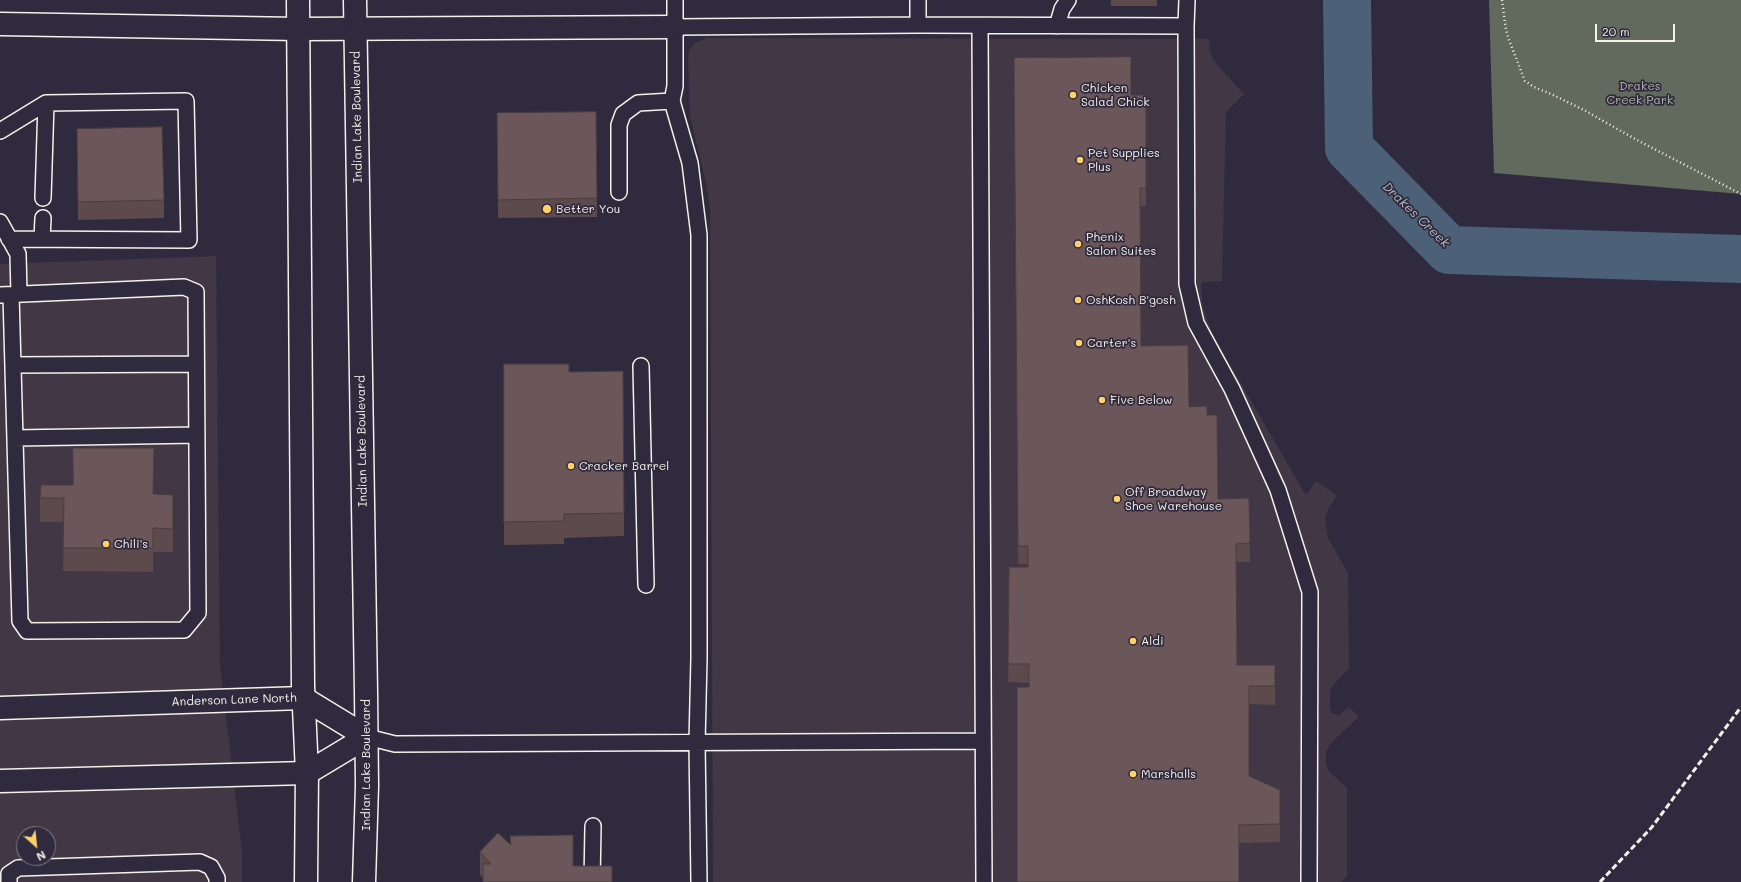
<!DOCTYPE html>
<style>
body{margin:0}
#map{position:relative;width:1741px;height:882px;overflow:hidden;background:#2f2a3d;font-family:Mali,sans-serif}
canvas{display:block}
.north{position:absolute;left:16px;top:826px;width:40px;height:40px;box-sizing:border-box;background:#2f2a3d;border:1px solid #7e7a81;border-radius:50%;rotate:153deg;font-size:11px;font-weight:700;line-height:16px;text-align:center;color:#f4f1e8}
.north::after{content:'';display:block;margin:auto;width:14px;height:18px;background:#ffd166;clip-path:polygon(50% 0,100% 100%,50% 72%,0 100%)}
.scale{position:absolute;left:1595px;top:24px;width:80px;height:18px;box-sizing:border-box;border:2px solid #f4f1e8;border-top:0;padding-left:5px;font-size:12px;line-height:14px;white-space:nowrap;color:#f4f1e8;-webkit-text-stroke:3px #2f2a3d;paint-order:stroke}
</style>
<div id="map">
<canvas width="1741" height="882"></canvas>
<div class="north">N</div>
<div class="scale">20 m</div>
</div>
<script>
const c = document.querySelector('canvas').getContext('2d');
c.lineJoin = 'round';
function fillPath(path, color) { c.fillStyle = color; c.fill(path, 'evenodd'); }
function strokePath(path, color, width, dash) { c.strokeStyle = color; c.lineWidth = width; c.lineCap = dash ? 'butt' : 'round'; c.setLineDash(dash || []); c.stroke(path); }
function write(font, color, halo, rows, align = 'center') {
  c.font = font + ' Mali,sans-serif'; c.lineWidth = 3.5; c.setLineDash([]); c.textBaseline = 'middle'; c.strokeStyle = halo; c.fillStyle = color; for (const [text, x, y, turn = 0] of rows) {
    c.save(); c.translate(x, y); c.rotate((+turn || 0) * Math.PI / 180); c.textAlign = isNaN(turn) ? turn : align; if (halo) c.strokeText(text, 0, 0); c.fillText(text, 0, 0); c.restore();
  }
}
fillPath(new Path2D(`
 M706 38 1209 39 1210 52 1214 61 1244 94 1226 112 1222 281 1204 282 1202 283 1201 286 1203 308 1213 335 1305 494H1307L1316 481 1337 495 1329 507 1325 519 1328 538 1348 573 1349 668 1332 686 1330 692V706L1332 713 1339 715 1349 707 1359 717 1330 744 1326 752V764L1329 771 1347 788V876L1341 882H713L710 209 706 183 690 116 688 56 690 48 695 43Z
 M216 256 220 664 242 852V882H0V264ZM24 834H48V858H24Z`), '#413745');
fillPath(new Path2D(`
 M1489 0H1741V194L1494 173Z`), '#62695d');
strokePath(new Path2D(`
 M1347 0 1349 148 1449 250 1741 259`), '#4c6177', 48);
const service = new Path2D(`
 M675 0V86L672 101 690 163 699 235V658L697 743 699 882
 M918 25V0
 M980 26 984 882
 M1057 26 1062 9 1068 0
 M1186 26 1187 0
 M675 27 918 25 1186 26 1187 284 1196 323 1232 389 1278 490 1310 592 1309 882
 M0 131 46 103
 M619 192V125L623 114 638 103 672 101
 M0 222 18 254 19 294
 M9 239 189 240 186 101 46 103 43 198
 M42 239 43 218
 M0 295 184 287 196 292 198 613 184 630 27 631 20 621 11 295
 M13 365 196 364
 M641 366 646 585
 M15 438 197 435
 M367 737 395 744 983 741
 M9 882V874L18 868 200 862 211 867 217 878V882
 M592 882 593 826`);
const minor = new Path2D(`
 M0 24 298 29 675 27`);
const tertiary = new Path2D(`
 M0 708 303 698 367 737 307 773 0 781`);
const secondary = new Path2D(`
 M298 0 303 686 307 773 306 882
 M355 0 366 692 367 786 364 882`);
strokePath(service, '#f4f1e8', 18);
strokePath(minor, '#f4f1e8', 25);
strokePath(tertiary, '#f4f1e8', 25);
strokePath(secondary, '#f4f1e8', 25);
strokePath(new Path2D(`
 M1502 0 1506 30 1509 40 1525 81 1534 87 1551 94 1584 110 1635 139 1741 194`), '#f4f1e8', 2.5, [1, 3]);
strokePath(service, '#2f2a3d', 15);
strokePath(minor, '#2f2a3d', 22);
strokePath(tertiary, '#2f2a3d', 22);
strokePath(secondary, '#2f2a3d', 22);
strokePath(new Path2D(`
 M1600 882 1652 827 1741 707`), '#f4f1e8', 3, [6, 3]);
fillPath(new Path2D(`
 M1111 0H1157V6H1111Z
 M1014 58 1131 95H1146V206H1140L1141 346 1189 407 1207 415 1218 499 1249 498 1250 562H1236L1237 665H1275V705L1249 704V776L1280 790V842L1239 843 1029 687V683L1008 682 1009 567H1028V564H1018Z
 M596 112 597 217 498 218 497 113Z
 M77 129 164 200V218L78 220Z
 M504 364 569 372 624 513V536L564 538V544L504 545Z
 M153 494 173 495V552H153V572L63 571 64 522H40V498Z
 M510 845 573 866 483 878 480 875V852Z`), '#5c4a4d');
const building = new Path2D(`
 M1131 57V95H1146V188H1140L1141 346 1188 345 1189 407 1207 406V415H1217L1218 499 1249 498 1250 543 1236 544 1237 665H1275V686H1249V776L1280 790V824L1239 825V882H1017V687H1029V664H1008L1009 567H1028V546H1018L1014 58Z
 M596 112 597 198 498 200 497 113Z
 M162 127 164 200 78 202 77 129Z
 M504 364H569V372L623 371 624 513 564 514V521L504 522Z
 M73 448H154L153 494 173 495V529L153 528V548H63L64 498H40L41 485H73Z
 M498 833 511 845 510 836 573 835V866H612V882H483V864H491L480 852Z`);
fillPath(building, '#6b5659');
strokePath(building, '#4b3c3e', 1);
for (const [x, y, r, color] of [
 [1073,95,4,"#ffd166"],
 [1080,160,4,"#ffd166"],
 [547,209,5,"#ffd166"],
 [1078,244,4,"#ffd166"],
 [1078,300,4,"#ffd166"],
 [1079,343,4,"#ffd166"],
 [1102,400,4,"#ffd166"],
 [571,466,4,"#ffd166"],
 [1117,499,4,"#ffd166"],
 [106,544,4,"#ffd166"],
 [1133,641,4,"#ffd166"],
 [1133,774,4,"#ffd166"]
]) { const dot = new Path2D(); dot.arc(x, y, r, 0, 2 * Math.PI); c.fillStyle = color; c.fill(dot); strokePath(dot, '#2f2a3d', 1.5); }
write('12px', '#b2b4a9', '#2f2a3d', [
 ["Drakes",1640,86],
 ["Creek Park",1640,100]
]);
write('12px', '#f4f1e8', '#2f2a3d', [
 ["Chicken",1081,88],
 ["Salad Chick",1081,102],
 ["Pet Supplies",1088,153],
 ["Plus",1088,167],
 ["Better You",556,209],
 ["Phenix",1086,237],
 ["Salon Suites",1086,251],
 ["OshKosh B'gosh",1086,300],
 ["Carter's",1087,343],
 ["Five Below",1110,400],
 ["Cracker Barrel",579,466],
 ["Off Broadway",1125,492],
 ["Shoe Warehouse",1125,506],
 ["Chili's",114,544],
 ["Aldi",1141,641],
 ["Marshalls",1141,774]
], 'left');
write('12px', '#f4f1e8', '#2f2a3d', [
 ["Indian Lake Boulevard",357,117,-91],
 ["Indian Lake Boulevard",362,441,-91],
 ["Anderson Lane North",234,700,-2],
 ["Indian Lake Boulevard",366,765,-90]
]);
write('italic 13px', '#b1b7bb', '#2f2a3d', [
 ["Drakes Creek",1416,215,44]
]);
</script>
